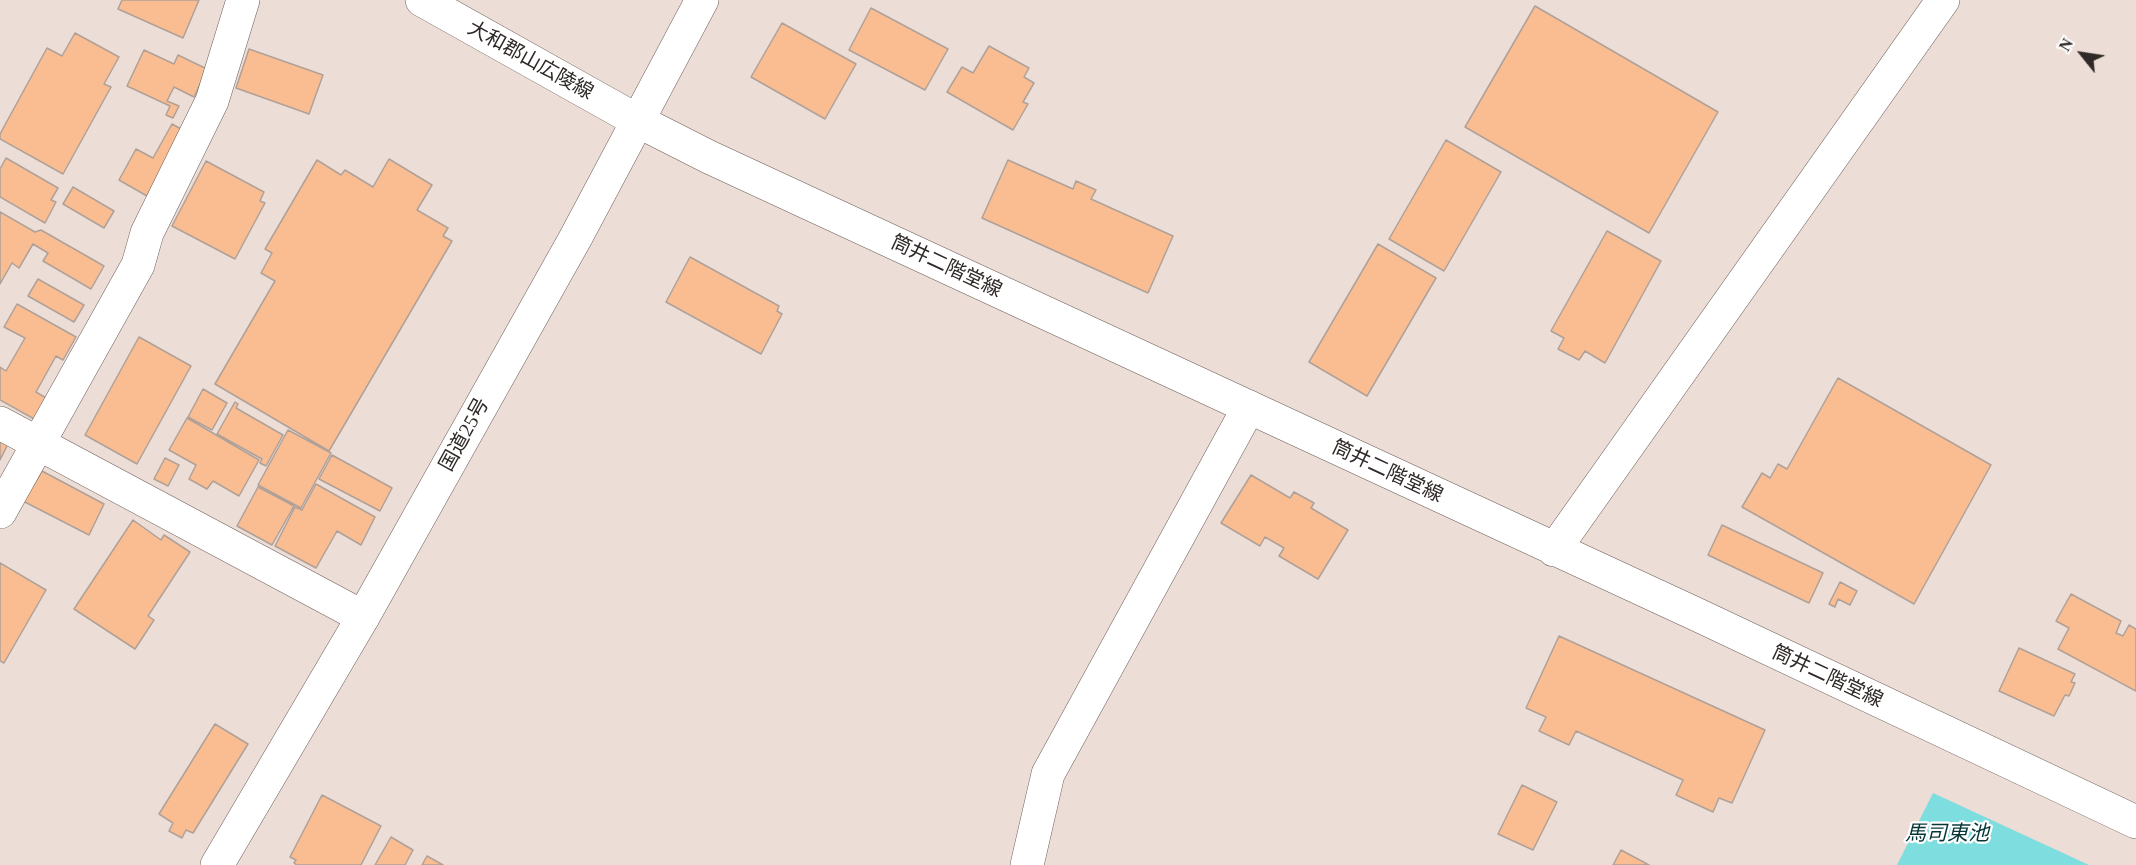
<!DOCTYPE html>
<meta charset="utf-8">
<style>
body{margin:0}
#map{position:relative;width:2136px;height:865px;overflow:hidden;background:#edddd7;font-family:"Times New Roman",serif}
canvas{display:block}
.north{position:absolute;left:2052px;top:24px;width:60px;height:60px;-webkit-text-stroke:4px #fff;paint-order:stroke;rotate:300deg;font-size:16px;font-weight:700;line-height:24px;text-align:center;color:#2f2927}
.north::after{content:'';display:block;margin:auto;width:21px;height:27px;background:#2f2927;clip-path:polygon(50% 0,100% 100%,50% 72%,0 100%)}
</style>
<div id="map">
<canvas width="2136" height="865"></canvas>
<div class="north">N</div>
</div>
<script>
const c = document.querySelector('canvas').getContext('2d');
c.lineJoin = 'round';
function fillPath(path, color) { c.fillStyle = color; c.fill(path, 'evenodd'); }
function strokePath(path, color, width, dash) { c.strokeStyle = color; c.lineWidth = width; c.lineCap = dash ? 'butt' : 'round'; c.setLineDash(dash || []); c.stroke(path); }
function write(font, color, halo, rows, align = 'center') {
  c.font = font + ' "Times New Roman","Noto Sans JP",serif'; c.lineWidth = 4.5; c.setLineDash([]); c.textBaseline = 'middle'; c.strokeStyle = halo; c.fillStyle = color; for (const [text, x, y, turn = 0] of rows) {
    c.save(); c.translate(x, y); c.rotate((+turn || 0) * Math.PI / 180); c.textAlign = isNaN(turn) ? turn : align; if (halo) c.strokeText(text, 0, 0); c.fillText(text, 0, 0); c.restore();
  }
}
fillPath(new Path2D(`
 M1933 793 2089 865H1897Z`), '#7ddddf');
const building = new Path2D(`
 M122 0H199L183 38 118 9Z
 M1535 6 1718 112 1649 233 1465 127Z
 M871 8 948 49 925 90 849 50Z
 M782 23 856 64 825 119 751 77Z
 M75 33 119 57 104 84 111 87 63 174 0 139V134L47 48 62 56Z
 M989 46 1029 68 1024 77 1034 83 1023 102 1028 104 1013 130 947 92 962 67 973 73Z
 M249 49 323 75 309 114 236 88Z
 M144 50 174 64 178 55 207 69 194 97 174 87 167 101 179 106 173 118 166 115 170 106 127 86Z
 M172 124 183 130 147 196 119 180 136 149 153 158Z
 M1446 140 1501 172 1444 271 1389 239Z
 M6 158 58 188 51 200 56 202 45 223 0 197V169Z
 M389 159 432 185 417 210 448 228 443 236 452 241 329 451 215 384 275 281 261 273 272 253 265 249 317 160 341 175 345 170 373 187Z
 M1008 160 1073 189 1076 181 1096 190 1091 199 1173 236 1148 293 982 218Z
 M206 161 264 192 260 201 265 203 235 259 172 226Z
 M73 187 114 211 104 228 63 204Z
 M0 212 35 232 41 230 104 266 91 289 43 261 48 253 33 244 19 268 12 263 0 284Z
 M1607 231 1661 261 1605 363 1585 351 1579 360 1558 349 1564 338 1551 331Z
 M1378 244 1436 278 1367 396 1309 362Z
 M690 257 779 306 777 311 782 314 761 354 666 302Z
 M38 279 84 305 74 322 28 296Z
 M17 304 76 337 63 360 56 356 36 392 48 399 36 420 0 400V367L6 371 25 338 4 327Z
 M139 337 191 366 137 464 85 435Z
 M1838 378 1991 465 1914 604 1742 507 1762 473 1770 478 1778 464 1787 469Z
 M203 389 227 403 212 430 188 417Z
 M235 402 238 404 236 408 283 435 266 466 260 463 262 459 217 434Z
 M187 418 259 460 239 496 213 481 207 489 189 479 196 465 169 450Z
 M288 430 331 453 301 508 258 485Z
 M0 435 10 440 0 460Z
 M332 455 392 488 380 511 319 479Z
 M165 458 179 465 168 486 154 479Z
 M42 471 104 504 89 535 19 499 27 483 33 486Z
 M1251 475 1290 498 1294 492 1314 503 1311 508 1348 530 1318 579 1279 556 1284 548 1265 537 1260 546 1221 523Z
 M316 484 375 517 361 545 337 531 316 568 275 546 295 507 302 510Z
 M258 487 294 506 272 545 237 526Z
 M133 520 161 540 164 535 190 552 148 616 154 620 135 649 74 609Z
 M1722 525 1823 573 1809 603 1708 555Z
 M0 563 46 590 4 663 0 661Z
 M1840 582 1857 591 1850 605 1838 599 1835 607 1829 604Z
 M2071 594 2121 621 2116 633 2123 636 2129 625 2136 629V691L2058 649 2069 628 2056 621Z
 M1559 636 1765 730 1732 803 1719 798 1713 812 1676 795 1683 780 1576 731 1569 745 1539 731 1546 717 1526 708Z
 M2019 648 2075 674 2071 682 2075 683 2069 696 2065 695 2054 716 1999 691Z
 M215 724 248 744 193 833 186 830 182 838 169 831 173 823 159 814Z
 M1522 785 1557 802 1533 850 1498 834Z
 M322 795 381 826 361 865H297L294 863 296 860 290 857Z
 M391 837 413 850 405 865H375Z
 M1621 850 1649 865H1613Z
 M427 856 443 865H422Z`);
fillPath(building, '#fabd92');
strokePath(building, '#afa198', 1.5);
const street = new Path2D(`
 M0 423 363 617
 M0 512 138 265 147 233 212 101 243 0
 M1027 865 1048 774 1249 407`);
const secondary = new Path2D(`
 M422 0 638 121 709 157 1700 616 2136 822
 M1554 550 1943 0`);
const highway = new Path2D(`
 M217 865 363 617 576 237 702 0`);
strokePath(street, '#6c5e58', 34);
strokePath(secondary, '#6c5e58', 34);
strokePath(highway, '#6c5e58', 34);
strokePath(street, '#fff', 33);
strokePath(secondary, '#fff', 33);
strokePath(highway, '#fff', 33);
write('20px', '#2f2927', '#fff', [
 ["大和郡山広陵線",530,61,29],
 ["筒井二階堂線",946,267,25],
 ["国道25号",465,435,-61],
 ["筒井二階堂線",1387,472,25],
 ["筒井二階堂線",1827,677,25]
]);
write('italic 21px', '#053637', '#fff', [
 ["馬司東池",1947,834]
]);
</script>
